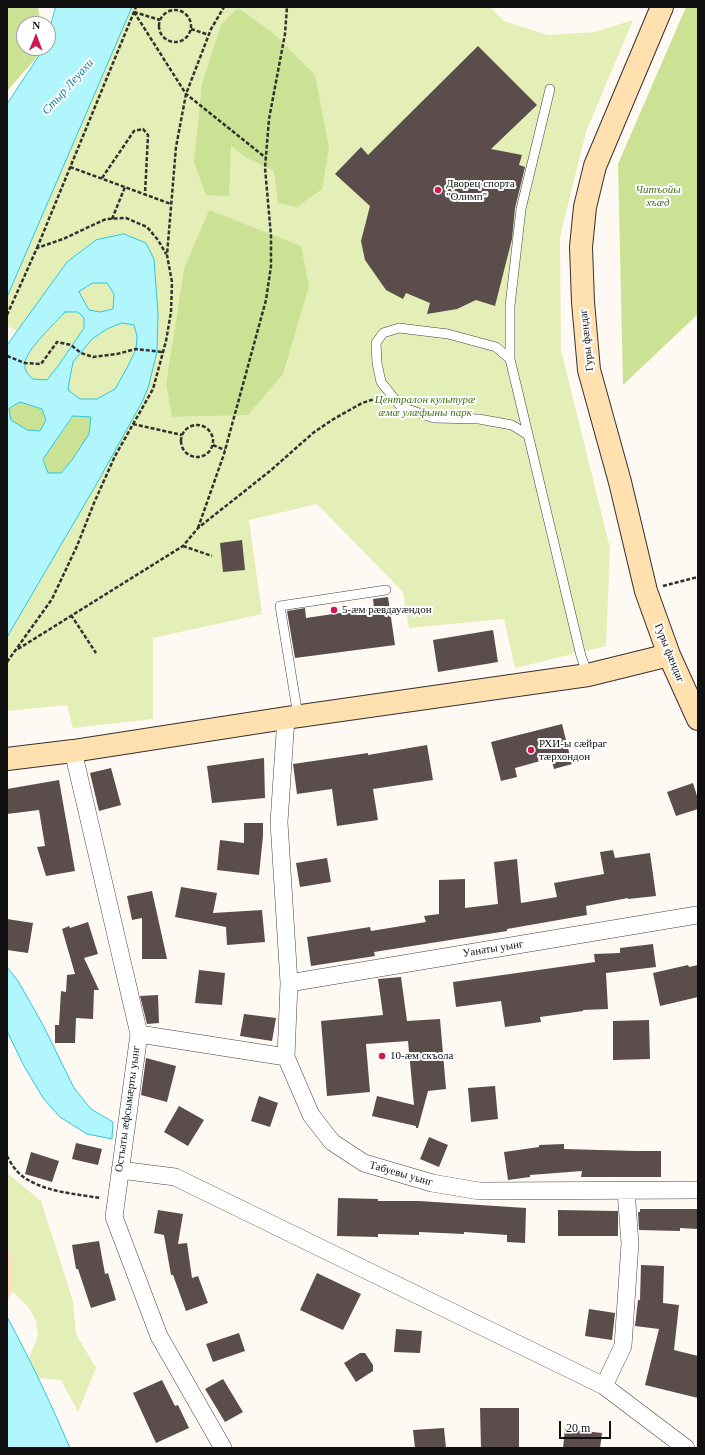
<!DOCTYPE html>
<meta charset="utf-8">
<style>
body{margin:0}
#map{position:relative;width:705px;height:1455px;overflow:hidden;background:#fff9f3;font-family:Georgia,serif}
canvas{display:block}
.frame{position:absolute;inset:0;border:8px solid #101010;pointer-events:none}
.north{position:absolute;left:16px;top:16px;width:40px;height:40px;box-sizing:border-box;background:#fff;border:1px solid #9f9f9f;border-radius:50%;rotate:1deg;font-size:11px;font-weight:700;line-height:16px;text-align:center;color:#101010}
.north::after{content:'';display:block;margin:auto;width:14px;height:18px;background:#d11751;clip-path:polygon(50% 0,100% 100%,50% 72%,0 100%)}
.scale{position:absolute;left:559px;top:1421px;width:52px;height:18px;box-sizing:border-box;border:2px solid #101010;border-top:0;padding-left:5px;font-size:12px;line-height:14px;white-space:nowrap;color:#101010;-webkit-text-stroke:3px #fff;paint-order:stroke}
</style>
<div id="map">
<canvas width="705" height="1455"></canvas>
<div class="frame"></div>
<div class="north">N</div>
<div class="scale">20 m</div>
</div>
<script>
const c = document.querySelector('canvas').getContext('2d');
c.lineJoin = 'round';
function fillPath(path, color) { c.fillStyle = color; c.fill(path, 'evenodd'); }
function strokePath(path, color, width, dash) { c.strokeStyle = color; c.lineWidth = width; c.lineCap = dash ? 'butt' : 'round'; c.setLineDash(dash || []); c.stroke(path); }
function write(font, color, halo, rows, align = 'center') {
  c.font = font + ' Georgia,serif'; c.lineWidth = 4; c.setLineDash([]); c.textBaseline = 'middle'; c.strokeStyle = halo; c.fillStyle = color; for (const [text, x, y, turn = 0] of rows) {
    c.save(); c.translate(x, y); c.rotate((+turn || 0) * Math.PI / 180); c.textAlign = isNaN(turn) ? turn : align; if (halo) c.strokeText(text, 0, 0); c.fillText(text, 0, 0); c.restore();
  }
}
fillPath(new Path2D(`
 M132 7H490L504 21 548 35 595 32 633 20 586 132 560 237 561 350 610 548 606 646 515 668 504 619 409 628 403 592 317 504 249 520 262 614 153 638V719L73 728 67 705 7 711V637L96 485 142 402 148 388 157 352 158 314 154 259 96 240 67 262 17 331 7 326V297ZM230 146 322 189C290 177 259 166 230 146ZM209 210 208 416 172 417 166 384 184 268Z
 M93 283H107L114 294 113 309 100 312 89 310 79 292Z
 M65 311 78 312 84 318V328L58 366 47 380 33 379C28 375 24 371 25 363 26 350 55 323 65 311Z
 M122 323 134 325 137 336 136 349 127 368 115 389 97 399H80L68 390 69 383 73 362 92 339 107 329Z
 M7 1173 41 1201 73 1301 76 1334 96 1368 78 1412 61 1380 37 1378 29 1358 38 1336 36 1321 29 1308 12 1291V1252L7 1247Z`), '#e3efb7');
fillPath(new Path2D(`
 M7 7H38L41 24H24V48L44 49 7 91Z
 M686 7H698V314L623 385 618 164Z
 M238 8 273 33 315 75 329 148 322 189 297 207 278 203 274 171 247 158 231 146 229 196 206 195 194 162 202 84 221 25Z
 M209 210 301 246 309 286 283 374 248 415 172 417 166 384 184 268Z
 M20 402 42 409 46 420 40 431 27 430 11 420 9 409Z
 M73 416 91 417 89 434 72 460 61 473H48L43 460Z`), '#cbe294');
fillPath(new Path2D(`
 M7 1247 12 1252V1291L7 1302Z`), '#ffdebb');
const water = new Path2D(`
 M56 7H132L7 297V104L44 48H48V35Z
 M124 234 146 243 154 259 158 314 157 352 148 388 142 402 96 485 7 637V345L67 262 96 240ZM93 283H107L114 294 113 309 100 312 89 310 79 292ZM65 312H78L84 318V328L58 366 47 380 33 379C28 375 24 371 25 363 26 350 55 323 65 312ZM122 323 134 325 137 336 136 349 127 368 115 389 97 399H80L68 390 69 383 73 362 92 339 107 329ZM20 402 42 409 46 420 40 431 27 430 11 420 9 409ZM73 416 91 417 89 434 72 460 61 473H48L43 460Z
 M7 967 18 981 43 1025 74 1088 91 1109 113 1122 112 1139 87 1134 60 1117 43 1098 24 1066 7 1031Z
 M7 1317C30 1359 51 1404 70 1448H7Z`);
fillPath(water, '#b1f5fd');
strokePath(water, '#2fc5dc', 1);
fillPath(new Path2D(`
 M478 46 537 105 491 149 522 155 519 165 525 167 515 208 512 239 495 306 476 300 457 309 427 314 430 303 406 293 403 299 386 290 365 260 361 241 370 206 335 174 361 147 368 155Z
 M242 540 245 570 223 572 220 543Z
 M388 597 395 645 295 658 287 611 305 608 306 618 374 608 373 599Z
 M493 630 498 662 438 672 433 640Z
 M562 724 572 764 554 769 551 758 515 768 517 777 501 781 491 742Z
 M427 745 433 780 373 789 378 820 337 826 332 789 297 794 293 764 368 753V755Z
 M264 758 265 798 212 803 207 766Z
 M111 768 121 805 99 811 90 773Z
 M59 780 75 871 46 876 37 847 45 846 39 810 7 814V789Z
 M693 783 698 799V809L676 816 667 792Z
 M244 823H263V836L259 875 217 870 220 840 244 843Z
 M613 850 615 858 650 853 656 896 628 899V898L586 906 587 915 507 929V931L374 952 375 956 311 966 307 937 370 927 371 931 426 922 424 916 439 914V880L465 879V908L498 904 494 862 517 859 521 903 557 897 554 883 604 874 600 852Z
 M327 858 331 882 300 887 296 863Z
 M181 887 217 893 213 913 262 910 265 942 227 945 226 927 175 917Z
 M152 891 167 959H142V918L132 920 127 896Z
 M7 919 33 923 28 953 7 950Z
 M88 922 98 954 84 958 99 990H94L93 1019 76 1018 75 1043H55V1025H59L61 991 66 992 67 975 75 974 62 929 69 926 70 928Z
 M653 944 656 967 606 973 608 1009 583 1010V1011L540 1017 541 1022 505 1027 501 1001 456 1007 453 982 595 962 594 954 620 953V948Z
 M688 965 689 967 698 965V997L660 1006 653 973Z
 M199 970 225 973 222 1005 195 1003Z
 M401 977 407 1021 440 1019 446 1089 428 1091 418 1128H416V1126L372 1116 377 1096 414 1105 408 1041 366 1044 370 1092 327 1096 321 1021 383 1015 378 979Z
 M158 995 159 1023 147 1024 140 996Z
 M244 1014 276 1018 272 1041 240 1036Z
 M649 1020 650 1059 613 1060V1021Z
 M146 1058 176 1066 167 1102 141 1095Z
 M495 1086 498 1119 471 1122 468 1088Z
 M259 1096 278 1103 270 1127 251 1121Z
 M179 1106 204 1120 188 1146 164 1132Z
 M429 1137 448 1145 439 1167 420 1159Z
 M76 1143 102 1149 98 1165 72 1159Z
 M564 1144V1149L636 1151H661V1177H581L582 1171 530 1175V1177L508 1180 504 1152 539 1147V1145Z
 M31 1152 59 1161 52 1182 25 1174Z
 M338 1198 378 1199V1201H419L526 1208 525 1243 507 1242V1235L464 1232V1234L419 1232V1235L378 1234V1237L337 1236Z
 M640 1209H698V1229L680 1228V1231L639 1230 638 1212H640Z
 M158 1210 183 1214 178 1244 187 1243 192 1278 198 1276 208 1303 186 1311 173 1275H171L164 1235 154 1233Z
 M558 1210 618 1211V1236H558Z
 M99 1241 105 1274 108 1273 116 1300 91 1308 78 1269H76L72 1245Z
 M641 1265 664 1266 663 1303 679 1305 674 1350 698 1356V1398L645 1385 659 1329 635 1326 638 1300H640Z
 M317 1273 361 1294 343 1330 300 1310Z
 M589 1309 615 1313 612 1340 585 1336Z
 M396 1329 422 1331 420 1353 394 1352Z
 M239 1333 245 1351 213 1362 206 1344Z
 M360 1353H365L373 1365V1371L356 1382 344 1363Z
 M223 1379 243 1412 225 1422 205 1389Z
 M162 1380 175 1406 178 1405 189 1428 156 1443 133 1393Z
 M480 1408H519V1448H481Z
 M444 1428 446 1448H415L413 1430Z
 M565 1429 602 1433 600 1448H563Z`), '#5a4d4b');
const lane = new Path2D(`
 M550 89 521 209 510 306V359L581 656 588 675
 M510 359 496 347 448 334 399 328 383 333 376 343 377 363 381 382 401 407 434 418 479 419 512 425 528 435
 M298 716 280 606 386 590`);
const street = new Path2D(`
 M286 718 279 822 289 983 286 1057
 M73 751 139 1034 114 1217 159 1336 223 1448
 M289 983 697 915
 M139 1034 286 1057 311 1115 332 1142 364 1163 432 1183 479 1191 698 1190
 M120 1170 175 1177 604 1386 686 1448
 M604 1386 623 1346 630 1243 626 1191`);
const secondary = new Path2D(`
 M662 7 595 166 585 207 581 247 583 302 589 370 620 482 646 591 669 655 698 719
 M7 759 73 751 286 718 588 675 669 655`);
strokePath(lane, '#434343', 10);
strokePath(street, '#434343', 18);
strokePath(secondary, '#323232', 24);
strokePath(new Path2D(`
 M159 26a16 16 0 1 1 32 0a16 16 0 1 1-32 0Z
 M134 12 186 94 266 158
 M134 12 160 20
 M191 29 209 35
 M70 167 171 204
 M102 178 134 131 143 129 148 135 145 194
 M112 219 125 187
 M37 248 136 7
 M7 315 37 248 63 239 106 219 126 218 147 227 158 240 166 254
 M7 356 25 363 41 364 57 342 71 345 81 353 93 357 117 354 136 349 162 352
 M133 424 182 435
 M181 441a16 16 0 1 1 32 0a16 16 0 1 1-32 0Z
 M213 445 225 450
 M198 528 224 454 266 300 271 266V236L265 168 269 119 285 34 287 7
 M183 546 212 556
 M663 586 698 577
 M71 615 96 653
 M18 649 183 546 198 528 270 471 313 433 332 420 362 403 378 398
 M7 662 52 599 77 546 94 503 115 456 153 389 166 341 171 312 172 282 167 255 176 147 186 94 211 29 224 7
 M7 1156C11 1164 17 1173 25 1178 46 1192 76 1194 100 1198`), '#323232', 2.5, [4, 2]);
strokePath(lane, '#fff', 9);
strokePath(street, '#fff', 17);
strokePath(secondary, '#ffe0ae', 22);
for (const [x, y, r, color] of [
 [438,190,4,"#d11751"],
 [334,610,4,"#d11751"],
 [531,750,4,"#d11751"],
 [382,1056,4,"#d11751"]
]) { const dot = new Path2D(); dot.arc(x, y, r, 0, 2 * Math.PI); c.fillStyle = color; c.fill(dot); strokePath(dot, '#fff', 1.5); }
write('11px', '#101010', '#fff', [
 ["Дворец спорта",446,184],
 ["\"Олимп\"",446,197],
 ["5-æм рӕвдауӕндон",342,610],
 ["РХИ-ы сæйраг",539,744],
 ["тæрхондон",539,757],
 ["10-æм скъола",390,1056]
], 'left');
write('italic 11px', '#417017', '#fff', [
 ["Читъойы",658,190],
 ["хъæд",658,203],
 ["Централон культурæ",425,400],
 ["æмæ улæфыны парк",425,413]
]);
write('11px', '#101010', '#fff', [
 ["Гуры фӕндаг",587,340,-96],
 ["Гуры фӕндаг",669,653,68],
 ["Уанаты уынг",493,949,-9],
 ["Остъаты æфсымæрты уынг",128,1109,-82],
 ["Табуевы уынг",401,1174,16]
]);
write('italic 12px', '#0a8099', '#fff', [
 ["Стыр Леуахи",68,87,-48]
]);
</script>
